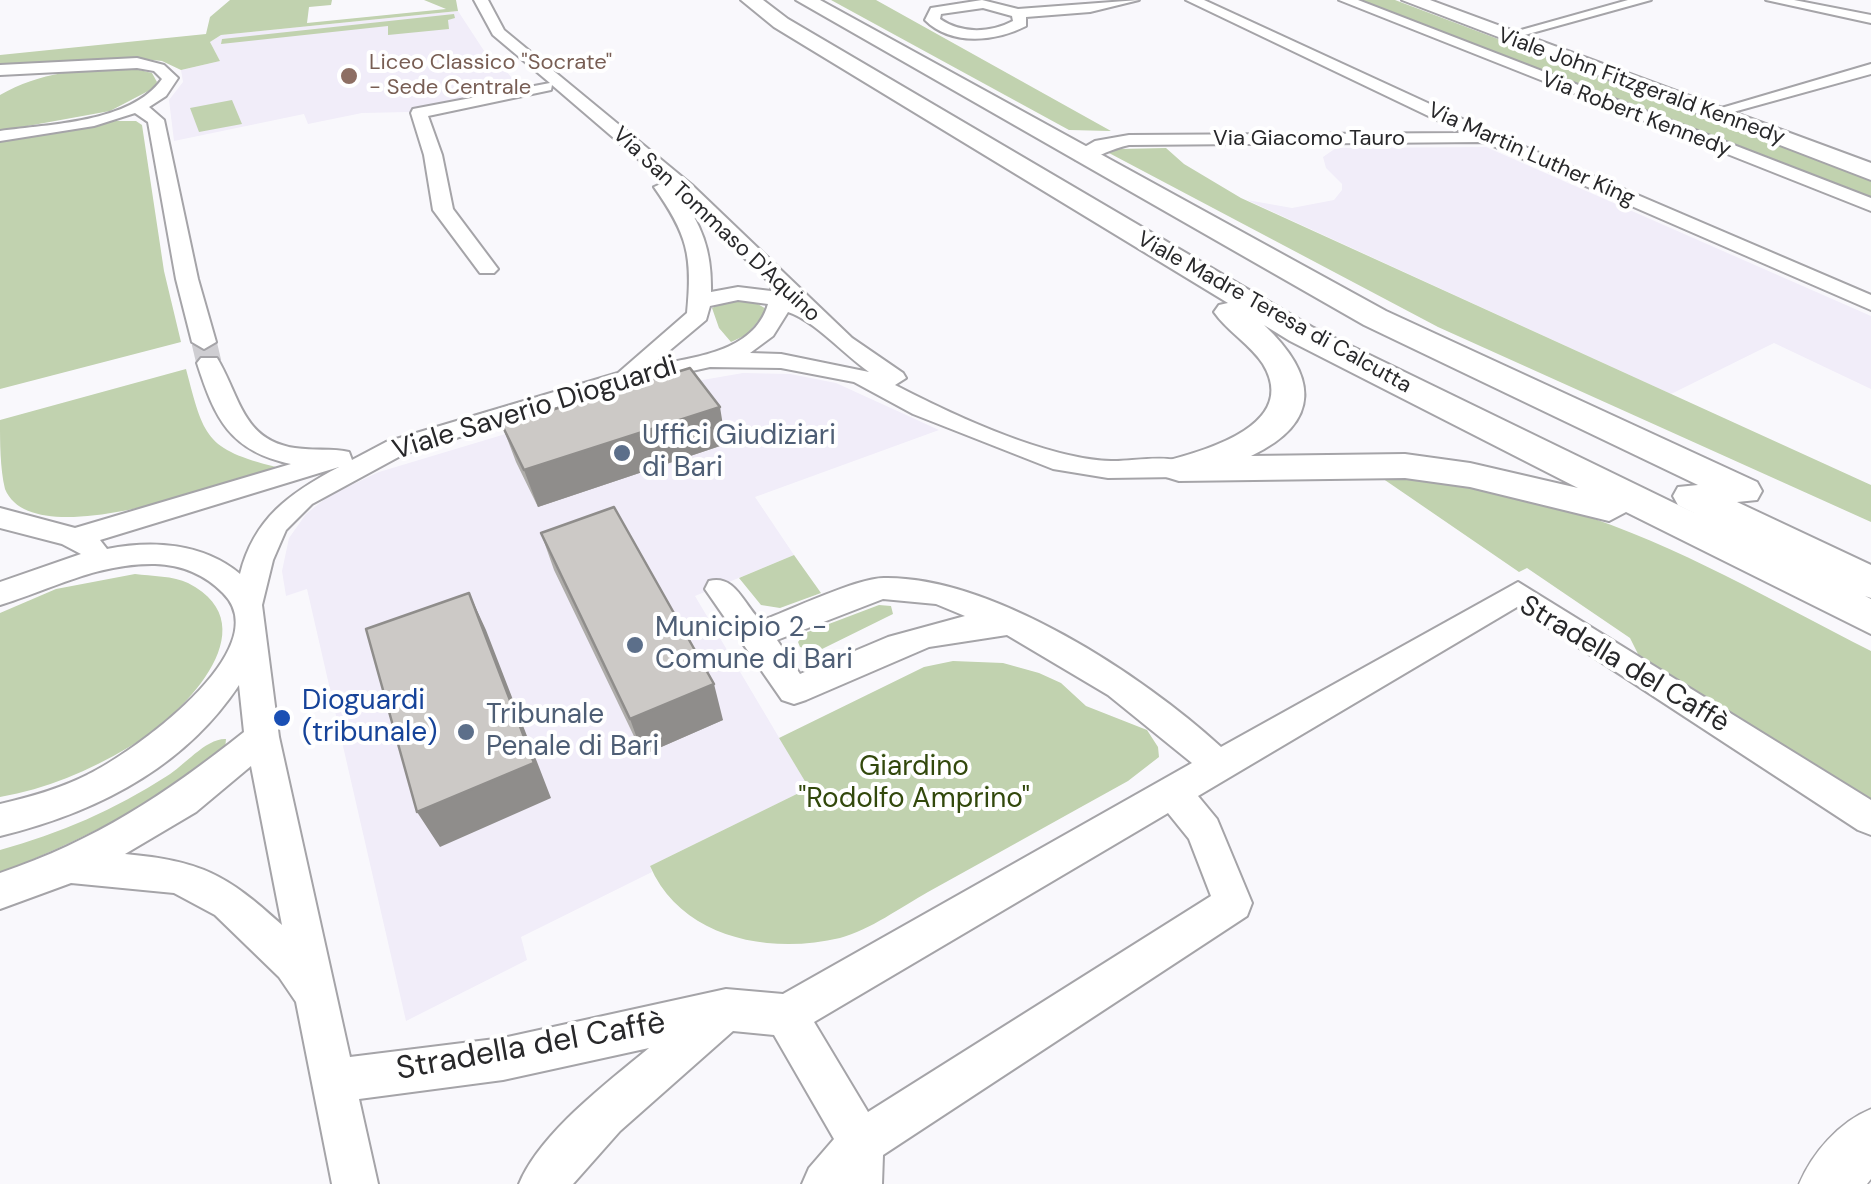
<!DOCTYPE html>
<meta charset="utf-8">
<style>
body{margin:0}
canvas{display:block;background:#f9f8fc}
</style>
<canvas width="1871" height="1184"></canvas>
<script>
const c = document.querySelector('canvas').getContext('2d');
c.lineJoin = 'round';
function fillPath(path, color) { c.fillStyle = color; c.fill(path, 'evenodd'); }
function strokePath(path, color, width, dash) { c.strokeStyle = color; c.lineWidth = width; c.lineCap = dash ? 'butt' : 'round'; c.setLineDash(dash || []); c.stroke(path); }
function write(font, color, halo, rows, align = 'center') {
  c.font = font + ' "DM Sans",sans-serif'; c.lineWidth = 8; c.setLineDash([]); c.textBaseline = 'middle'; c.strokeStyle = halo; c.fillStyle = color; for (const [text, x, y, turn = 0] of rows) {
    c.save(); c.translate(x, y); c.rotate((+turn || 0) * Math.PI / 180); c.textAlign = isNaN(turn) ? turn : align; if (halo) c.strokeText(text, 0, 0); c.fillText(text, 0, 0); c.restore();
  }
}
fillPath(new Path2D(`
 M458 11 490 60H497L521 89 410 112 362 113 308 124 304 114 174 141 169 100 183 82 181 70 220 61 210 42 221 35Z
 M1486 147 1871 316V389L1774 343 1671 394 1247 200 1292 208 1334 200 1342 190V184L1326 168 1323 157 1336 148Z
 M743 373 790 374 836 383 939 430 755 497 794 555 695 596 809 788 650 866 652 872 521 937 527 960 406 1021 307 589 286 596 282 571 289 538 306 514 330 495 379 472 662 387Z`), '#f1edf9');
fillPath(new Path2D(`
 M230 0H332L331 5 309 7 307 23 446 9 424 0H456L458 11 221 35 210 42 220 61 181 70 162 61 133 58 53 65 0 64V55L206 34 210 17Z
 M831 0H876L1111 131 1069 130Z
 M1359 0H1395L1871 180V198Z
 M454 14 455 18 448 20 449 29 388 35V26L221 44 222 39Z
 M127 67 152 73 157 82 154 88 110 111 0 131V95C40 72 82 69 127 67Z
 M232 100 242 124 199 132 190 108Z
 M115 121H136L142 125 164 271 181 342 0 389V141Z
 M1166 148 1184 164 1241 198 1871 485V522L1438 327 1109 153 1119 149Z
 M734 298 751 300 768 310 746 335 731 342 719 328 712 308Z
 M186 369C204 437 205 449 276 467 226 482 33 557 5 489 0 468 0 442 0 420Z
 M1379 476C1445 482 1510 492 1574 512 1678 545 1774 602 1871 651V810L1645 668 1630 638 1527 568 1519 572Z
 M794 555 821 593 780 608 761 605 739 578Z
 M135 574C151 576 174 576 188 583 274 627 178 719 129 747 89 771 46 789 0 797V613L56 589Z
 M879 605 891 606 893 614 818 651 800 647 798 642 805 633Z
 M953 661 1003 663 1039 673 1061 683 1086 706 1147 730 1158 747 1159 757 1128 781C1061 818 995 855 928 892 901 907 870 930 840 938 769 955 681 938 650 866L809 788 779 738 924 667Z
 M226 739 225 750C156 804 81 840 0 873V850C59 834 116 809 167 776 184 766 206 738 226 739Z`), '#c1d2af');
strokePath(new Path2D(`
 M204 342 209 363`), '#cfced2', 25, [25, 12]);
const minor = new Path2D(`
 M474 0H488L504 30 692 185 852 338 903 373 906 378 895 385C953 415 1047 459 1111 461 1132 462 1179 451 1192 469L1179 477 1108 478 1053 469 913 414 854 382 781 368 710 367 625 386 404 454 312 504 286 530 273 560 262 605 279 737 350 1057 503 1038 726 989 783 994 1192 763 1108 695 1007 635 929 647 806 700 794 704 782 700 705 589 709 581C736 574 744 606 761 621 790 610 857 578 884 578 992 576 1144 676 1221 747L1518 582 1871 800V835L1858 830 1517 607 1198 796 1217 819 1252 903 1247 916 883 1155 882 1184H802L809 1168 834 1139 774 1035 733 1031 620 1131 573 1184H519C540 1133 607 1083 649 1048L503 1080 359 1099 378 1184H332L296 1002 279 977 215 915 174 893 71 883 0 909V873C95 841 166 794 244 732L239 685C184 768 95 813 0 836V804C30 797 59 789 87 775 130 755 280 649 223 593 204 574 182 565 155 564 98 563 52 589 0 605V582L81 554 62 544 0 528V508L75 528 291 464C230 451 215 419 197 363L201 358H217C240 396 242 440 295 448 313 451 332 448 349 452L352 460 386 442 618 373 687 313C693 255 687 234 654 187L665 182 552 85 551 90 428 116 442 155 453 209 498 269 494 273H480L433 210 424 155 411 113 413 109 550 83 493 35ZM676 191 772 285 771 291 738 287 711 292C712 251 702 223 676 191ZM738 300 768 304C754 353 693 357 651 366L706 320 710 306ZM788 312C812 319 845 355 869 372L781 354 750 353 773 336ZM339 467C290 493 254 518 240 574 203 543 153 540 107 549L100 540ZM883 599 936 604 965 616 888 637 800 674 777 640ZM251 766 282 925C226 874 201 861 125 854L196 812ZM1168 813 1189 839 1211 896 868 1112 814 1022Z
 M982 0 1018 9 1139 0 1090 12 1026 17V26C995 42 951 46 925 20L931 8ZM983 8 1012 16 1013 21C990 33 962 34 940 19L941 14Z
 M1186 0H1204L1495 134 1871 295V310L1484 142 1129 145C1112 148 1090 162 1076 160V152L1095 141 1129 135 1464 133Z
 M1339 0H1358L1871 198V211Z
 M1628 0H1651L1521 36 1514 32Z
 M1766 0H1794L1871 15V23Z
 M137 58 164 65 178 78 166 96 149 107 164 120 198 279 216 342 204 349 192 342 176 279 148 122 135 113 94 126 0 141V131C49 124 131 123 162 79L154 71 137 68 0 75V65Z
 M1871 64V74L1726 114 1718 109Z`);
const tertiary = new Path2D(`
 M1871 1109V1179L1867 1184H1799C1812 1153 1839 1122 1871 1109Z`);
const secondary = new Path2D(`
 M741 0H763L788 19 1312 327 1709 520 1678 505 1673 496 1678 487 1698 485 1364 325 796 0H820L1386 311 1757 482 1762 491 1757 500 1737 502 1871 565V598L1865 596 1871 599V634L1626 512 1609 521 1470 487 1405 478 1179 481 1166 477 1160 469 1166 461C1206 450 1300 425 1263 364 1250 344 1228 332 1214 312L1219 305 1228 303 774 27ZM1264 325 1290 341 1578 488 1470 463 1405 454 1251 456C1323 422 1317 375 1264 325Z
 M1402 0H1430L1871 163V180Z`);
strokePath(minor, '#a5a4a8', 4);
strokePath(tertiary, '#a5a4a8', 3);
strokePath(secondary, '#a5a4a8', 4);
fillPath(minor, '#fff');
fillPath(tertiary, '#fff');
fillPath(secondary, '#fff');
fillPath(new Path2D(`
 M502 425 726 444 538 507 516 462Z
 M541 533 723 720 643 755 554 570Z`), '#afadaa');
fillPath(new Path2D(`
 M720 407 726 444 538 507 524 470Z
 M469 593 486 630 551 798 440 847 417 812Z
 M714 684 723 720 643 755 630 719Z`), '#8f8d8b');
const building = new Path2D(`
 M690 368 720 407 524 470 502 425Z
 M614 507 714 684 630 719 541 533Z
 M469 593 534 763 417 812 366 629Z`);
fillPath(building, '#ccc9c6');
strokePath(building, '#8f8d8b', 2.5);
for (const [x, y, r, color] of [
 [349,76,10,"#8d6e63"],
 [622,453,10,"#5c6f8a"],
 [635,645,10,"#5c6f8a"],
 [282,718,10,"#1a4fb4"],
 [466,732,10,"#5c6f8a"]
]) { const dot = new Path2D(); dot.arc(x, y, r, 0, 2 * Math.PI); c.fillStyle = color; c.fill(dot); strokePath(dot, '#fff', 4); }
write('22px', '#785e54', '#fff', [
 ["Liceo Classico \"Socrate\"",369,63],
 ["- Sede Centrale",369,88]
], 'left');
write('22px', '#28282a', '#fff', [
 ["Viale John Fitzgerald Kennedy",1641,87,20],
 ["Via Robert Kennedy",1636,115,21],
 ["Via Giacomo Tauro",1309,139],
 ["Via Martin Luther King",1531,155,24],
 ["Via San Tommaso D'Aquino",716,225,43],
 ["Viale Madre Teresa di Calcutta",1274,313,29]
]);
write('28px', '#28282a', '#fff', [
 ["Viale Saverio Dioguardi",535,409,-17],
 ["Stradella del Caffè",1624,665,31]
]);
write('28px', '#4e5e75', '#fff', [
 ["Uffici Giudiziari",642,437],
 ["di Bari",642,469],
 ["Municipio 2 -",655,629],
 ["Comune di Bari",655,661],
 ["Tribunale",486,716],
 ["Penale di Bari",486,748]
], 'left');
write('28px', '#164399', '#fff', [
 ["Dioguardi",302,702],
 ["(tribunale)",302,734]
], 'left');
write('28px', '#32480c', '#fff', [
 ["Giardino",914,768],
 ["\"Rodolfo Amprino\"",914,800]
]);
write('32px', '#28282a', '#fff', [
 ["Stradella del Caffè",531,1047,-10]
]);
</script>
